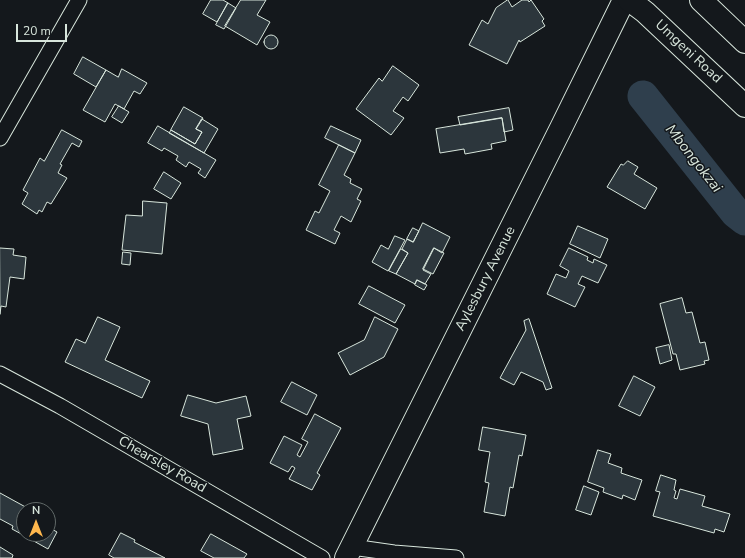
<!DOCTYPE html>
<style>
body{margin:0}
#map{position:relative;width:745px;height:558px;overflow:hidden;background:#14181c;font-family:"Nunito Sans",sans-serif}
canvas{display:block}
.north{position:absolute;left:16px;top:502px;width:40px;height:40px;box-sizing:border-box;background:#14181c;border:1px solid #626a69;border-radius:50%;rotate:0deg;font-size:11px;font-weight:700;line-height:16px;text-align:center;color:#d8e6dc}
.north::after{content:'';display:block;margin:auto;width:14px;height:18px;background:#ffb74d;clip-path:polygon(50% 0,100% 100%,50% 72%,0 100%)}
.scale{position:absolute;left:16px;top:24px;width:51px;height:18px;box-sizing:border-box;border:2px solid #d8e6dc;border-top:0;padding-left:5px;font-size:12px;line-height:14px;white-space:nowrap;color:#d8e6dc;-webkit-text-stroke:3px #14181c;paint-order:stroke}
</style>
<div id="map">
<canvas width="745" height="558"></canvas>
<div class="north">N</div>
<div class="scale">20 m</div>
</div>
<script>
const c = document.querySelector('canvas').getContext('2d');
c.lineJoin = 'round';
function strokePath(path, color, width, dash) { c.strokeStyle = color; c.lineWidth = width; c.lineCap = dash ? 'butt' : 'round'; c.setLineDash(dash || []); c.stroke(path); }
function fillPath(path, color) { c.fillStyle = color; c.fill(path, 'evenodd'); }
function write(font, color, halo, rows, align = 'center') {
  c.font = font + ' "Nunito Sans",sans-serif'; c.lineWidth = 3; c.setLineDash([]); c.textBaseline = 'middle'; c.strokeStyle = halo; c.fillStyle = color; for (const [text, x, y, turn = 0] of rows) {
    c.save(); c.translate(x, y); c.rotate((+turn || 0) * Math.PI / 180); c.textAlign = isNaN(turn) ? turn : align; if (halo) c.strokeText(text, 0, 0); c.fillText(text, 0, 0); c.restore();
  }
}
strokePath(new Path2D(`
 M643 96 736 213 745 220`), '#2f3f4d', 31);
const building = new Path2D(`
 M211 0H223L228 3 217 22 203 14Z
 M241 0H266L257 15 270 22 257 45 225 26Z
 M508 0 512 7 522 0H528L529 2 531 0 544 19 542 21 545 26 520 42 519 40 507 64 469 45 482 20 488 24 496 8Z
 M228 3 236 8 224 29 216 25Z
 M264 42a7 7 0 1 1 14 0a7 7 0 1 1-14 0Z
 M83 57 106 70 96 87 74 74Z
 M393 66 419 85 408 101 403 97 393 111 404 118 391 135 356 109 379 78 382 81Z
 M122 69 147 83 140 94 134 91 124 109 115 104 105 122 83 110 106 70 118 77Z
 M119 106 129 112 122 123 112 117Z
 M184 107 203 118 196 129 202 132 195 144 171 130Z
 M509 108 513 130 504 132 502 118 460 125 458 117Z
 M502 118 506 141 491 144 492 149 465 154 464 149 440 153 436 129Z
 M202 119 218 129 204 153 169 133 171 130 195 144 202 132 196 129Z
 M158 126 216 160 205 178 198 173 201 169 189 162 186 167 176 160 178 156 164 148 162 151 148 143Z
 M331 126 361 140 355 153 325 138Z
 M62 130 82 141 79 147 72 143 60 164 62 165 58 173 67 178 51 204 47 202 42 212 39 210 37 214 22 204 28 193 23 190 40 158 44 161Z
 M339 145 355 153 344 175 351 179 350 183 362 189 357 199 361 201 351 222 341 216 334 230 340 233 335 244 306 230 315 211 319 213 330 191 319 185Z
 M628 161 638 167 634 174 657 188 645 209 607 187 621 164 623 165Z
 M164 172 181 183 171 199 154 189Z
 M143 201 167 203 162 254 122 250 126 215 142 216Z
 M423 223 450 237 442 253 434 248 423 270 431 274 425 284 417 280 415 284 396 274 408 253 402 249 407 239 413 242Z
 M578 226 608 239 600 258 570 244Z
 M413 228 419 231 413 242 407 239Z
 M395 236 405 240 388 271 372 262 381 245 388 249Z
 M0 248 14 249 13 255 26 257 24 279 10 277 6 307 1 306 0 314Z
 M434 248 444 253 433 274 423 269Z
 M569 248 588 257 587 260 593 263 594 259 607 265 598 283 582 276 578 284 585 287 575 307 547 294 556 274 566 278 569 271 560 266Z
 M401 249 408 253 396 274 389 271Z
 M123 252 131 253 130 265 122 264Z
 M417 280 427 285 424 290 415 285Z
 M369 286 405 305 395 323 359 304Z
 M682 298 686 313 692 312 700 343 705 342 709 360 704 361 705 364 680 370 676 354H673L660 304Z
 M98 317 120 327 105 360 150 381 142 398 65 362 76 339 85 343Z
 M375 317 398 329 384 357 350 375 338 353 364 340Z
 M529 319 552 388 546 390 543 382 521 372 514 385 500 378 526 330 524 321Z
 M669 345 672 360 660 364 656 348Z
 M634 376 655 387 640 416 619 406Z
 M292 382 317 395 307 415 281 402Z
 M188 395 216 403 246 396 251 416 237 419 243 449 213 455 208 424 181 416Z
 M315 414 341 428 317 473 320 475 312 490 289 479 295 468 292 466 288 472 270 463 284 436 302 445 297 455 300 457 308 442 302 439Z
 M483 427 526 435 522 456 519 455 513 488 510 487 505 516 484 512 489 483 485 482 490 452 479 450Z
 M598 450 611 454 608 463 622 468 621 473 642 480 635 500 623 495 622 499 603 492 604 488 588 482Z
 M661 475 676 480 674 490 676 491 674 498 677 499 680 489 705 496 702 506 730 514 724 532 715 529 714 533 653 516 660 492 656 491Z
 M584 486 599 492 591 515 576 510Z
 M0 493 31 510H24V534H28L27 537 12 529 13 526 0 519Z
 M48 527 57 532 48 549 32 540 35 534H48Z
 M121 533 135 540 134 542 165 558H114L109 555Z
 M211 534 247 554 244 558H214L201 551Z
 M0 547 13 555 12 558H0Z`);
fillPath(building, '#2c363c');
strokePath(building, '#d8e6dc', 1);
const street = new Path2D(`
 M0 138 79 0
 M0 374 60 406 322 558
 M352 547 394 553 456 558`);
const secondary = new Path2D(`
 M346 558 561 128 624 0`);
const highway = new Path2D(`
 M629 0 645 12 745 106
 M701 0 745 42`);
strokePath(street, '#d8e6dc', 17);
strokePath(secondary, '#d8e6dc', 24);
strokePath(highway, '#d8e6dc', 24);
strokePath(street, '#14181c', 15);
strokePath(secondary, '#14181c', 22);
strokePath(highway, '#14181c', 22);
write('14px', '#d8e6dc', '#14181c', [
 ["Umgeni Road",688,52,43],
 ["Aylesbury Avenue",486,279,-63],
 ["Chearsley Road",162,465,30]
]);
write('italic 15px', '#d8e6dc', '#14181c', [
 ["Mbongokzai",693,159,52]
]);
</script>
